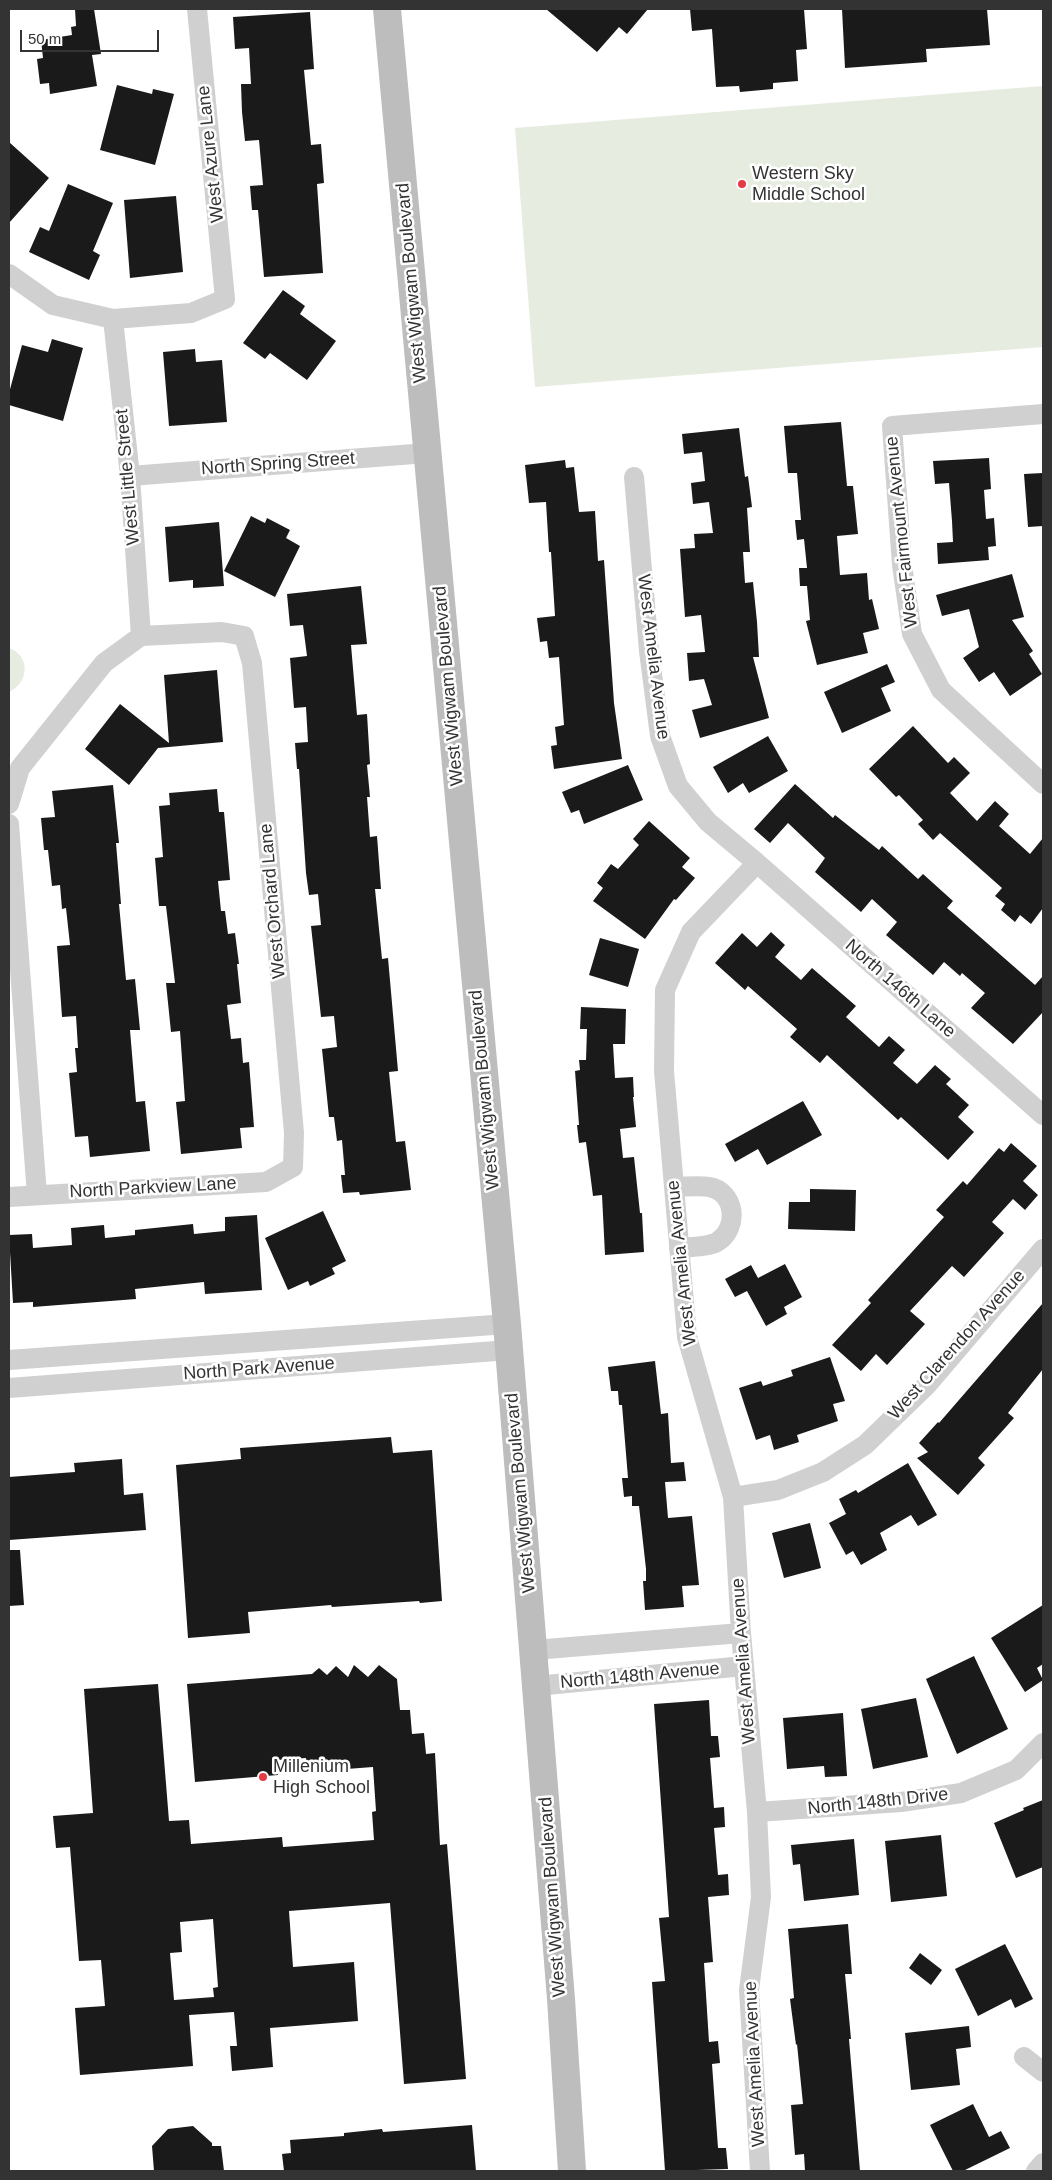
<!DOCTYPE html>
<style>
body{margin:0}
#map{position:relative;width:1052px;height:2180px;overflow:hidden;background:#fff;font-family:Helvetica,sans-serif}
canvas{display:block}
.frame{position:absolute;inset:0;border:10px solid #333;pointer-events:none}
.scale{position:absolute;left:20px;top:30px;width:139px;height:22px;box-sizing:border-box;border:2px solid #333;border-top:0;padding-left:6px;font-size:15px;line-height:18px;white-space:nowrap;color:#333;-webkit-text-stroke:4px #fff;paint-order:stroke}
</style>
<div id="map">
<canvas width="1052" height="2180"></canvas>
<div class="frame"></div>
<div class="scale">50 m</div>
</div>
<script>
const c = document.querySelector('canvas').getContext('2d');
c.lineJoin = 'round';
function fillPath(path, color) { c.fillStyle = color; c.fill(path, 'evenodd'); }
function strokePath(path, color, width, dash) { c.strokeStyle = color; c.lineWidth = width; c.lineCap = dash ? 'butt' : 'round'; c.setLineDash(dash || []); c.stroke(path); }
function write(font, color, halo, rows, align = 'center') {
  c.font = font + ' Helvetica,sans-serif'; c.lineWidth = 5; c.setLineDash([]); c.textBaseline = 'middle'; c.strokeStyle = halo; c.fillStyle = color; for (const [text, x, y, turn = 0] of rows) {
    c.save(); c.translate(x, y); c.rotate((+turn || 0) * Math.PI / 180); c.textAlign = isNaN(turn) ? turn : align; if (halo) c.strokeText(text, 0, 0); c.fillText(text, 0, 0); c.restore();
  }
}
fillPath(new Path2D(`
 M1043 86V347L535 387 515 128Z
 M9 648C31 656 29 683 9 692Z`), '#e6ecdf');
fillPath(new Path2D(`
 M75 9H94L101 54 92 55 97 86 50 94 49 83 40 84 37 59 43 58 41 40 72 35 71 27 76 26Z
 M546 9H648L627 34 619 27 597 52Z
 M690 9H804L807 49 796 50 798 81 773 83V89L740 92 739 86 716 87 712 29 692 31Z
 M842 9H987L990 45 926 49 927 62 845 68Z
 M310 12 314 69 304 70 311 145 321 144 324 183 317 184 323 273 264 277 258 210H252L250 186 263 185 259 140 245 141 242 112 241 84H251L249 48 235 49 233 17Z
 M117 85 152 94 153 89 174 94 155 165 100 150Z
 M9 142 49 178 9 223Z
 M68 184 113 203 93 251 100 255 89 280 29 252 40 227 49 231Z
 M176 196 183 272 130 278 124 200Z
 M283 290 305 306 300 314 336 341 307 380 270 353 265 359 243 343Z
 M52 339 83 348 63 421 9 405V393L22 345 48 352Z
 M195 349 196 362 222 360 227 422 169 426 163 352Z
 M841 422 847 486H853L858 534 837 536 840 575 867 573 869 600 872 599 879 629 863 633 868 653 817 665 806 621 810 620 807 586H800L799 568H807L804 539 797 540 795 520H801L797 473H788L784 426Z
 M739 428 745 477 748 476 752 507 747 508 750 552H743L745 583 753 582 757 622 759 657H753L769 718 700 738 692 710 712 705 704 679 689 681 687 653 705 652 701 615 685 617 680 549 695 548 694 534 713 533 709 502 693 504 691 483 705 481 702 452 684 454 682 434Z
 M989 458 991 489 984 490 986 519 994 518 996 546 988 547 989 560 938 564 937 543 953 542 952 521 949 483 935 484 933 461Z
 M565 460 566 468 574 467 579 512 595 511 598 561 604 560 614 703 622 759 554 769 551 746 557 745 555 727 564 725 559 657 549 658 547 641 540 642 537 618 555 616 551 552H549L546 502 529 503 525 465Z
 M1043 473V526L1028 527 1024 474Z
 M251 516 265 523 267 518 290 530 286 538 300 546 275 597 224 571Z
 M219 522 224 586 193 588V580L169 582 165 527Z
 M1012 574 1024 617 1012 620 1033 651 1029 654 1042 674 1010 696 994 672 979 682 963 658 979 647 969 609 942 616 936 595Z
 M361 586 367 644 351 645 357 715 367 714 370 764 367 765 370 797H367L370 837 377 836 381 889H375L382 959 388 958 398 1071 389 1072 396 1142 405 1141 411 1190 360 1195 359 1192 343 1193 341 1175H345L342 1140 337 1141 334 1117H329L322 1049 337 1047 334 1016 321 1017 311 926 321 925 318 894 309 895 306 873 299 769H297L295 743 308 742 306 707 294 708 290 658 307 656 303 625 290 626 287 594Z
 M887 664 895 682 881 688 891 711 842 733 824 692Z
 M217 670 223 742 158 748 129 785 85 749 120 704 169 743 164 675Z
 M913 726 948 763 954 757 970 773 950 793 977 821 995 801 1009 814 999 826 1030 854 1043 838V908L1031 924 1020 915 1015 922 1001 910 1005 904 995 896 1002 888 940 833 933 840 918 824 923 820 899 795 896 797 869 769Z
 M768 736 788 771 749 793 743 783 728 793 713 767Z
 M628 765 643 800 584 824 579 810 571 813 562 792Z
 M795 784 833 818 835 815 879 850 882 846 918 879 923 874 953 901 947 908 1035 985 1043 976V1012L1013 1044 971 1008 985 993 962 973 960 976 944 962 933 975 886 935 897 922 872 899 861 912 815 872 825 858 788 823 770 843 754 829Z
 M113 785 119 843H116L121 904H119L126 980 135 979 140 1030H130L136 1102 145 1101 150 1151 90 1157 88 1136 75 1137 69 1073 77 1072 75 1048H78L76 1016 62 1017 57 946 70 945 66 908 62 909 60 885 52 886 48 850H44L41 818 55 817 52 791Z
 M217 789 219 812H224L230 880 218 881 221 911H225L228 934 235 933 239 964H237L241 1003 227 1005 231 1039 241 1038 243 1063 249 1062 254 1127 240 1128 242 1148 181 1154 176 1102 185 1101 180 1031 171 1032 166 983H175L166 906H159L155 858 163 857 159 806 170 805 169 793Z
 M649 821 690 858 682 867 695 878 676 900 674 899 645 939 593 901 603 888 597 883 611 864 618 869 639 845 633 839Z
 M771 932 785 945 775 957 801 980 812 968 856 1006 846 1017 879 1047 889 1036 905 1050 893 1063 917 1084 935 1065 951 1079 946 1084 969 1105 958 1117 974 1132 948 1160 901 1117 898 1120 827 1055 820 1063 790 1037 797 1029 748 986 745 990 715 963 742 933 757 947Z
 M600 938 639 949 628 987 589 975Z
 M581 1007 626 1009 625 1044H613L615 1078 633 1077 634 1097H633L636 1127 620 1129 623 1158 634 1157 640 1213H642L644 1252 605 1255 602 1195 593 1196 586 1142 579 1143 577 1125H579L575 1071 580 1070 579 1060H586L587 1029H580Z
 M803 1101 822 1135 767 1165 758 1149 735 1162 725 1144Z
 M1011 1143 1037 1166 1023 1181 1038 1195 1025 1210 1013 1199 992 1222 1004 1233 964 1277 952 1266 910 1311 925 1324 887 1365 876 1354 861 1371 832 1345 871 1303 868 1300 944 1217 936 1210 963 1181 967 1185 999 1148 1004 1152Z
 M810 1189 856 1190 855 1231 788 1229 789 1202H810Z
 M323 1211 346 1261 332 1268 335 1274 310 1286 308 1281 288 1290 265 1238Z
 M257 1215 262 1290 205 1294 204 1282 135 1289 136 1299 33 1307V1302L13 1303 9 1235 32 1234 33 1248 72 1245 71 1228 104 1225 105 1238 135 1235V1230L193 1224 194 1234 225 1231V1217Z
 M785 1264 802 1297 784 1307 787 1314 766 1326 747 1291 735 1297 725 1279 751 1265 758 1278Z
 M1043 1303V1369L1008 1413 1014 1418 978 1458 985 1465 958 1495 917 1458 928 1452 919 1443 938 1422 939 1423Z
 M830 1357 845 1401 833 1404 838 1421 797 1435 799 1442 774 1450 770 1435 756 1440 739 1388 761 1381 763 1386 793 1376 791 1370Z
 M655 1361 661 1414 668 1413 671 1463 684 1462 686 1481 665 1482 668 1518 692 1516 699 1585 682 1586 684 1607 645 1610 643 1581H646V1569L639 1506H632V1496L624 1497 622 1478H628L622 1405H619L618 1391H611L608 1367Z
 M391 1437 393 1453 432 1450 442 1601 420 1603 419 1601 332 1607 331 1605 248 1612 250 1633 188 1638 176 1465 241 1459 240 1448Z
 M122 1459 124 1495 143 1493 146 1530 9 1540V1477L75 1472 74 1463Z
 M908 1463 937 1515 918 1526 911 1515 880 1533 887 1550 861 1565 853 1551 846 1555 829 1523 846 1514 839 1499 856 1490 858 1493Z
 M810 1523 821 1568 784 1578 772 1533Z
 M9 1550H20L24 1605 9 1606Z
 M1043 1605V1664L1037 1668 1043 1680 1025 1692 991 1638Z
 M974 1656 1008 1729 957 1754 926 1679Z
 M354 1665 368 1677 379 1665 397 1679 400 1710H410L412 1734 424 1733 426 1754 435 1753 440 1845 447 1844 466 2079 404 2084 390 1903 289 1911 293 1967 354 1962 358 2021 270 2028 273 2067 232 2071 230 2046H237L234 2012 189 2015 193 2066 80 2075 75 2008 105 2006 101 1960 79 1961 70 1847 56 1848 53 1816 93 1813 84 1689 158 1684 169 1821 189 1820 191 1844 282 1837 283 1847 374 1840 372 1812 376 1811 373 1767 307 1772 306 1758 277 1760 278 1775 195 1782 187 1684 312 1674 319 1668 327 1675 336 1666 348 1677ZM213 1919 218 1987 213 1988 214 1997 174 2000 170 1953 182 1952 180 1922Z
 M916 1698 928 1757 873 1769 861 1709Z
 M709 1700 711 1736H718L720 1757 710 1758 714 1808 724 1807 725 1827 714 1828 718 1875 728 1874 729 1895 708 1897 713 1962 704 1963 709 2042 718 2041 720 2063 712 2064 718 2148H726L728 2169 665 2171 652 1982 665 1981 659 1918 669 1917 654 1704Z
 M843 1713 847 1776 825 1777 824 1766 787 1769 783 1718Z
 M1043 1800V1867L1016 1878 994 1823 1024 1810 1023 1808Z
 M941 1835 947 1896 891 1902 885 1841Z
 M854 1839 859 1895 804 1901 800 1864 793 1865 791 1845Z
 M848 1924 852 1974H845L851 2039H849L860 2171H805L804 2154 795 2155 791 2105 803 2104 797 2044 796 2045 790 1999 794 1998 788 1929Z
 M1005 1944 1033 1999 1015 2008 1011 1999 978 2016 955 1969Z
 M920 1953 942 1970 931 1985 909 1968Z
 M969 2026 971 2047 956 2049 960 2085 911 2090 905 2033Z
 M973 2104 989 2137 1001 2131 1010 2148 963 2171H953L930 2125Z
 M472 2125 476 2171H284L282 2154 291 2153 290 2140 344 2136V2133L382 2129 383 2132Z
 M193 2126 212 2143V2146H221L224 2171H154L152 2146 168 2129Z`), '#1a1a1a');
strokePath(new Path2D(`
 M9 274 53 305 113 319 191 313 225 299 197 9
 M113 319 130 476 141 636
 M1043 414 892 426 902 565 912 634 941 690 1043 784
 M130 476 427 453
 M634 477 649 651 660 736 678 786 708 822 757 863 691 932 665 990 664 1071 687 1337 733 1497 741 1633 757 1812 761 1897 749 1990 760 2171
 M9 804 20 768 104 663 141 636 222 632 244 636 252 663 294 1133 293 1167 266 1182 9 1197
 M9 824 37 1195
 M757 863 1043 1115
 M674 1187C685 1187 698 1185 709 1187 735 1191 740 1228 717 1242 708 1247 690 1247 679 1248
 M9 1360 507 1324
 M9 1388 509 1350
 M733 1497 778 1490 823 1472 865 1445 927 1385 1043 1249
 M534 1650 741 1633
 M536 1686 744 1666
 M757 1812 901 1802 961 1793 1016 1770 1043 1743
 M1024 2057 1043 2072
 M1036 2171 1043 2163`), '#d0d0d0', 20);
strokePath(new Path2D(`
 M387 9 507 1324 561 1999 572 2171`), '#bdbdbd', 28);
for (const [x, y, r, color] of [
 [742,184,5,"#e63946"],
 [263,1777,5,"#e63946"]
]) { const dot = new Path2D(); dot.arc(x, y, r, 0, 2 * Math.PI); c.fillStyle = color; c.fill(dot); strokePath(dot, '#fff', 2); }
write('18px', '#333', '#fff', [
 ["West Azure Lane",211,154,-96],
 ["West Wigwam Boulevard",412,283,-95],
 ["North Spring Street",278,464,-4],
 ["West Little Street",128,477,-95],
 ["West Fairmount Avenue",902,532,-96],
 ["West Amelia Avenue",653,657,83],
 ["West Wigwam Boulevard",449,686,-95],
 ["West Orchard Lane",273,901,-95],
 ["North 146th Lane",900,989,41],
 ["West Wigwam Boulevard",485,1090,-95],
 ["North Parkview Lane",153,1188,-3],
 ["West Amelia Avenue",682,1263,-96],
 ["West Clarendon Avenue",957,1345,-48],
 ["North Park Avenue",259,1369,-4],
 ["West Wigwam Boulevard",521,1493,-95],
 ["West Amelia Avenue",744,1661,-94],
 ["North 148th Avenue",640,1676,-5],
 ["North 148th Drive",878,1802,-6],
 ["West Wigwam Boulevard",553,1897,-94],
 ["West Amelia Avenue",755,2064,-93]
]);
write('18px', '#333', '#fff', [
 ["Western Sky",752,174],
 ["Middle School",752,195],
 ["Millenium",273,1767],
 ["High School",273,1788]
], 'left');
</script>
